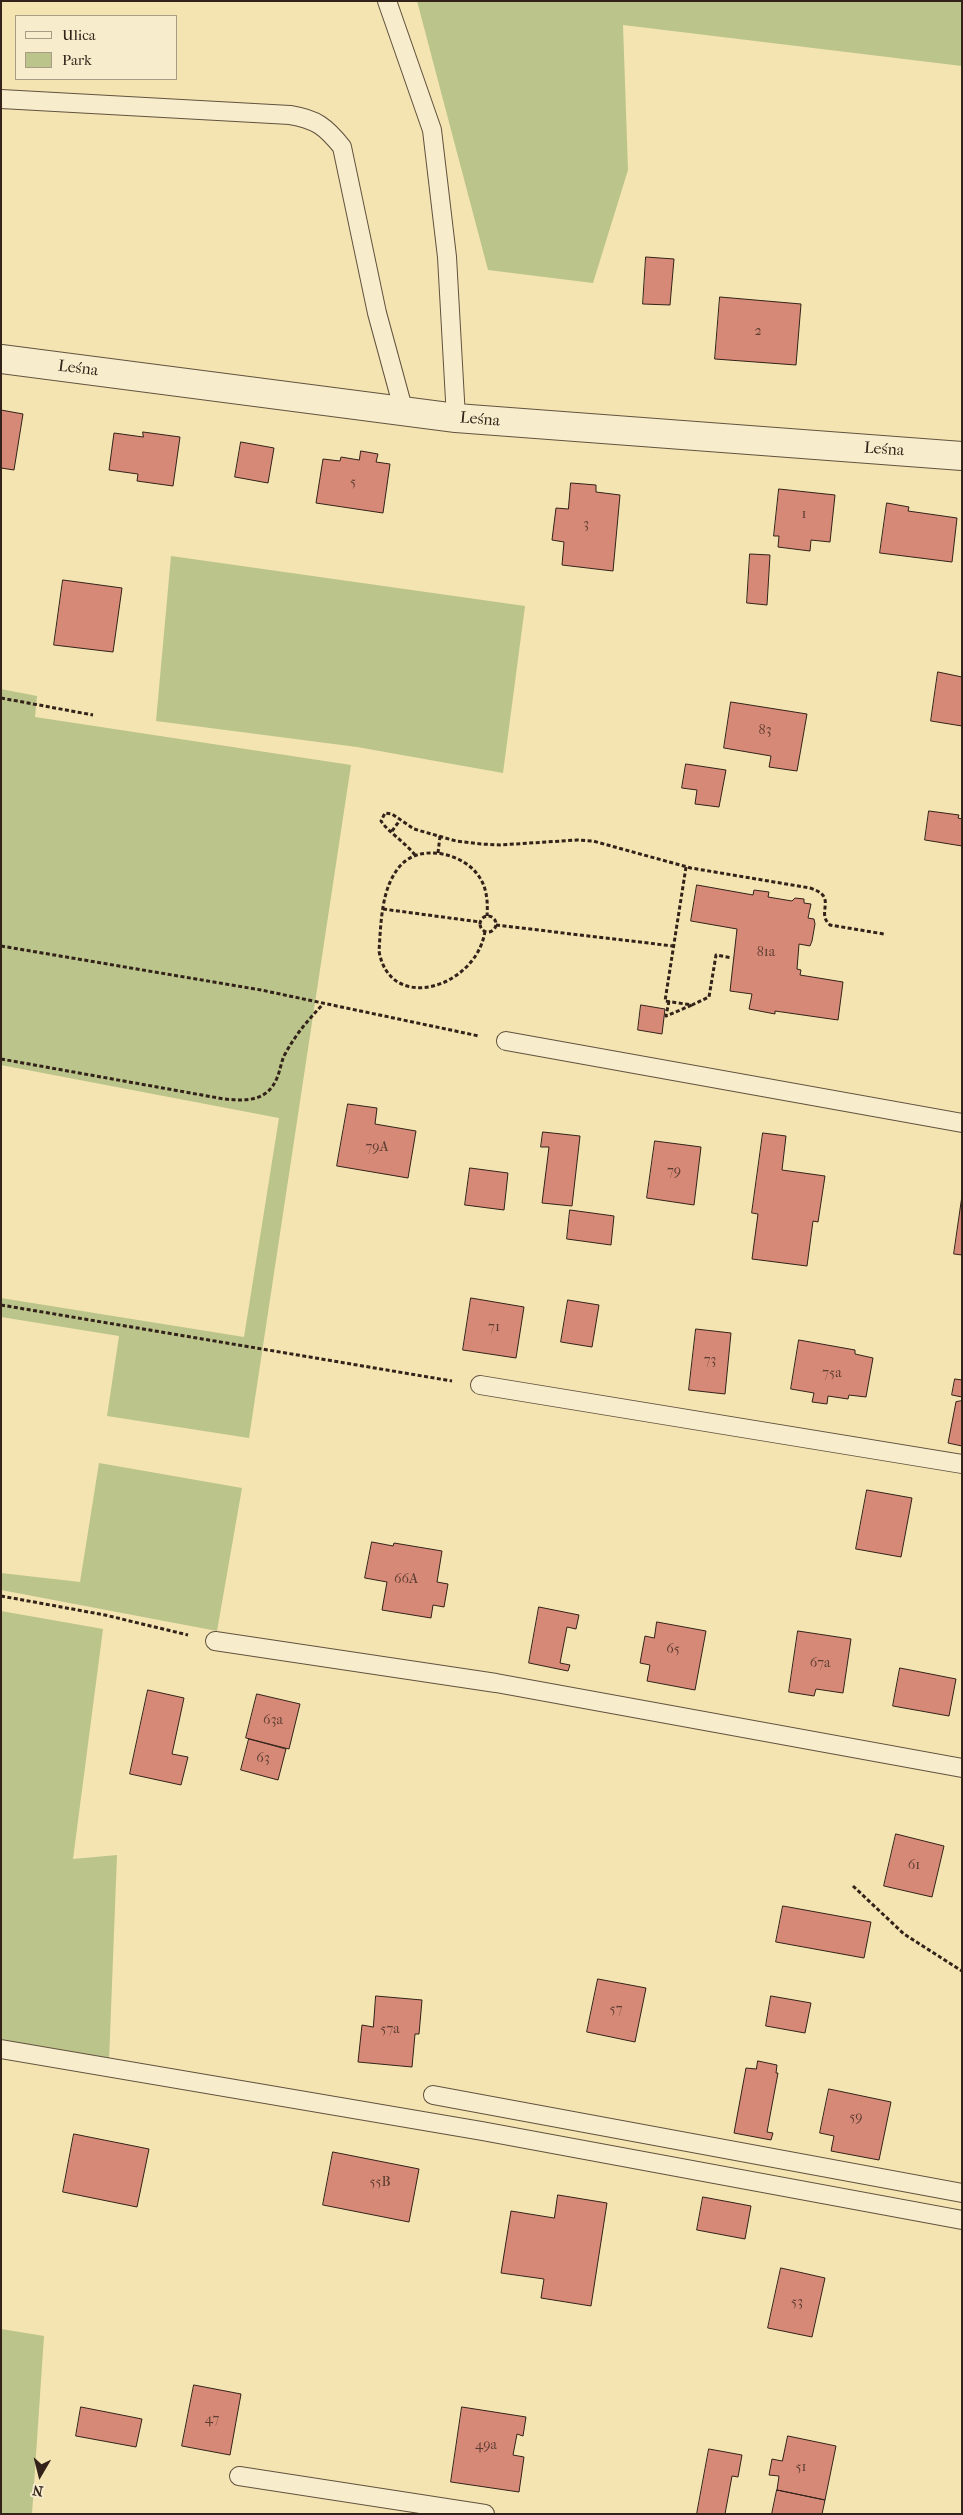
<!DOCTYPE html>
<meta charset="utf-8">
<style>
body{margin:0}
#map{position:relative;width:963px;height:2515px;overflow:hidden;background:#f3e4b1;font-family:"IM FELL French Canon",serif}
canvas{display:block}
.frame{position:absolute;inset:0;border:2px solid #322219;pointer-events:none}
.legend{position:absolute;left:15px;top:15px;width:162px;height:65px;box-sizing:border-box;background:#f7edcc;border:1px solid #a89c84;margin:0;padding:6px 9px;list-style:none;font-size:15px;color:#322219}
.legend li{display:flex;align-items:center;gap:10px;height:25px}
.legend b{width:25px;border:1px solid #a89c84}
.north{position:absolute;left:15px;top:2450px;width:50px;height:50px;-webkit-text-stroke:4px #f7edcc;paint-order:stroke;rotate:188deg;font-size:14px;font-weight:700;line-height:20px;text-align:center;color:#322219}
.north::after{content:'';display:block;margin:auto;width:18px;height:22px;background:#322219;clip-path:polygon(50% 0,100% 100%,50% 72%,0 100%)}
</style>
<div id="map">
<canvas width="963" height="2515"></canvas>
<div class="frame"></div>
<ul class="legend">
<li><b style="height:6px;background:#f7edcc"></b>Ulica</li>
<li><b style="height:14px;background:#bbc48b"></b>Park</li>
</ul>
<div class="north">N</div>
</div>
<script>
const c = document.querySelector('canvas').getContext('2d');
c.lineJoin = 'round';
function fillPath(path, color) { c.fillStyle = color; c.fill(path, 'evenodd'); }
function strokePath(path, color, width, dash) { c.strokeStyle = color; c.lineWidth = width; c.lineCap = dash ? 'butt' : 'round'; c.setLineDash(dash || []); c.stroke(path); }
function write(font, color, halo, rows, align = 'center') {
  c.font = font + ' "IM FELL French Canon",serif'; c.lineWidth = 4; c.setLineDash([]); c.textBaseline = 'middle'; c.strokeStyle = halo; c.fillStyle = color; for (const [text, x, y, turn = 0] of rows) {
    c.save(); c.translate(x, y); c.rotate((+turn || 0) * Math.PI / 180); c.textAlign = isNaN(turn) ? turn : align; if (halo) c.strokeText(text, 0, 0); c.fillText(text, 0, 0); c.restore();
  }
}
fillPath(new Path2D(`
 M417 1H962V66L623 25 628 170 593 283 488 270Z
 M171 556 525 606 503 773 357 747 156 721Z
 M1 689 37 696 35 717 351 765 249 1438 107 1416 119 1336 1 1317V1298L244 1337 279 1118 1 1065Z
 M99 1463 242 1488 217 1631 1 1590V1573L80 1582Z
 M1 1611 103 1629 73 1859 117 1855 109 2061 1 2039Z
 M1 2329 44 2336 32 2514H1Z`), '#bbc48b');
const building = new Path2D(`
 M646 257 674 259 670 305 643 304Z
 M720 297 801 304 796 365 715 359Z
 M1 410 23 414 14 470 1 468Z
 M143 432 180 437 173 486 137 481 138 474 109 470 114 433 143 437Z
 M241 442 274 448 268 483 235 477Z
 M361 451 378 454 376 462 390 464 383 513 316 503 323 459 340 461 341 457 359 460Z
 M571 483 596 485V492L620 495 613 571 562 565 564 542 552 540 556 508 568 509Z
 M779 489 835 495 830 542 811 540 810 551 778 547 779 536H774Z
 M887 503 909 507 908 511 957 518 952 562 880 553Z
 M750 554 770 555 767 605 747 603Z
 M63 580 122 588 113 652 54 645Z
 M938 672 962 677V726L931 721Z
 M731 702 807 714 797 771 769 767 771 756 724 748Z
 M686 764 726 770 719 807 695 804 697 790 682 788Z
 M929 811 959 815 958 818 962 819V846L925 840Z
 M697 885 753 895 754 890 769 892 768 897 792 901 795 898 804 899V903L811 904 808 918 814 919 815 924 812 941 810 946 799 944 797 969 801 970 800 975 843 982 838 1020 775 1011V1014L749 1009 752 994 730 991 737 929 691 921Z
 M641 1005 665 1009 662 1034 638 1030Z
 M348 1104 377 1108 375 1124 416 1131 408 1178 337 1166Z
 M543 1132 580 1136 572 1206 542 1203 549 1147H541Z
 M763 1133 786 1136 782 1170 825 1176 818 1222 813 1221 807 1266 752 1259 758 1214 752 1213Z
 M655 1141 701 1147 694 1205 647 1198Z
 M470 1168 508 1173 504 1210 465 1205Z
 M962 1196V1255L954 1254Z
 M570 1210 614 1216 611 1245 567 1239Z
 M471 1298 524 1307 516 1358 463 1350Z
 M568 1300 599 1305 592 1347 561 1342Z
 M696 1329 731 1333 725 1394 689 1390Z
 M799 1340 855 1350V1354L873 1358 866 1397 849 1395 848 1399 828 1396 827 1404 812 1402 814 1393 791 1389Z
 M955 1379 962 1380V1397L952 1395Z
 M962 1401V1446L948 1443 956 1402Z
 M867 1490 912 1498 901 1557 856 1549Z
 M372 1542 393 1546 394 1543 442 1551 437 1582 448 1584 444 1607 433 1605 431 1618 382 1610 387 1582 365 1578Z
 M539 1607 579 1615 576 1629 567 1627 560 1663 570 1665 568 1671 529 1663Z
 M657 1622 706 1631 695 1690 647 1681 650 1665 640 1663 645 1636 654 1638Z
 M798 1631 851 1639 843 1693 816 1689 814 1696 789 1692Z
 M900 1668 956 1679 949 1716 893 1706Z
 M148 1690 184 1698 172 1754 188 1757 181 1785 130 1774Z
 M257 1694 300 1704 289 1749 246 1738Z
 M249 1739 286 1749 278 1780 241 1770Z
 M896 1834 944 1846 932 1897 884 1886Z
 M783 1906 871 1922 864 1958 776 1942Z
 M598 1979 646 1988 635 2042 587 2032Z
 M376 1996 422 2000 419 2034H415L412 2067 358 2062 362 2025 373 2027Z
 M771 1996 811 2003 805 2033 766 2026Z
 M758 2061 777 2065 776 2073H778L767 2132 773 2133 771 2140 734 2133 746 2068 756 2069Z
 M829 2089 891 2102 879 2160 831 2151 834 2136 820 2133Z
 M74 2134 149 2149 137 2207 63 2192Z
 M333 2152 419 2169 409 2222 323 2205Z
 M558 2195 607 2203 591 2306 541 2298 544 2279 501 2273 511 2211 554 2218Z
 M703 2197 751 2206 745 2239 697 2230Z
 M781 2268 825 2278 812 2337 768 2328Z
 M194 2385 241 2394 230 2455 182 2446Z
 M81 2407 142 2419 136 2447 76 2436Z
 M462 2407 526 2417 523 2436 517 2434 513 2455 524 2457 519 2492 451 2482Z
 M788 2436 836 2446 825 2500 777 2490 779 2476 769 2475 772 2459 782 2461Z
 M709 2449 742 2455 738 2477 732 2476 725 2514H697Z
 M777 2490 825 2500 822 2514H772Z`);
fillPath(building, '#d78977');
strokePath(building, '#322219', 1);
const lane = new Path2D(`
 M387 1 432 130 447 257 456 418
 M1 99 290 115C316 119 326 127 342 147L377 313 404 412
 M506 1041 962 1123
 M480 1385 962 1464
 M215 1641 496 1683 962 1768
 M1 2049 482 2131 962 2220
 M433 2095 962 2193
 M239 2476 485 2514`);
const street = new Path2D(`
 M1 359 456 418 962 456`);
strokePath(lane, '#62523f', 20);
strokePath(street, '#62523f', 30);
strokePath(new Path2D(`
 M1 698 93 715
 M392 831 400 820
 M438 853 440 836
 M415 855C405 842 388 832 381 821L385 813 392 814 414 829 456 841 481 844 500 845 577 840 593 841 691 868 810 888C839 897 815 912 830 925L884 934
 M686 867 665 1001 692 1005 709 997 716 955 732 958
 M383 909 480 922
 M480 924a8 8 0 1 1 16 0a8 8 0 1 1-16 0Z
 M496 925 673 946
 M485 931C477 987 390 1015 379 951 381 923 381 888 400 866 420 843 462 853 478 875 487 887 488 902 487 916
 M1 946 261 990 479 1036
 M669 1001 666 1016 692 1005
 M1 1059 224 1099C246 1101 267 1102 277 1078 280 1071 281 1063 284 1056 295 1035 308 1020 324 1003
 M1 1305 452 1381
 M1 1596 105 1615 188 1635
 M853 1886 904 1934 962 1971`), '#322219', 3, [4, 2.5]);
strokePath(lane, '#f7edcc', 18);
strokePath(street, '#f7edcc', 28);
write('14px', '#5b3c30', null, [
 ["2",758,332],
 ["5",353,483],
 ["1",804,515],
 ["3",586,525],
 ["83",765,731],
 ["81a",766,953],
 ["79A",377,1148],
 ["79",674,1172],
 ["71",494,1328],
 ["73",710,1361],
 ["75a",832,1374],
 ["66A",406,1580],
 ["65",673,1650],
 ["67a",820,1664],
 ["63a",273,1721],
 ["63",263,1759],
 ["61",914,1866],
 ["57",616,2010],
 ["57a",390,2030],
 ["59",856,2118],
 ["55B",380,2183],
 ["53",797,2303],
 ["47",212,2420],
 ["49a",486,2446],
 ["51",801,2468]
]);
write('16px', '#322219', '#f7edcc', [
 ["Leśna",78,369,7],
 ["Leśna",480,420,5],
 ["Leśna",884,450,4]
]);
</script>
